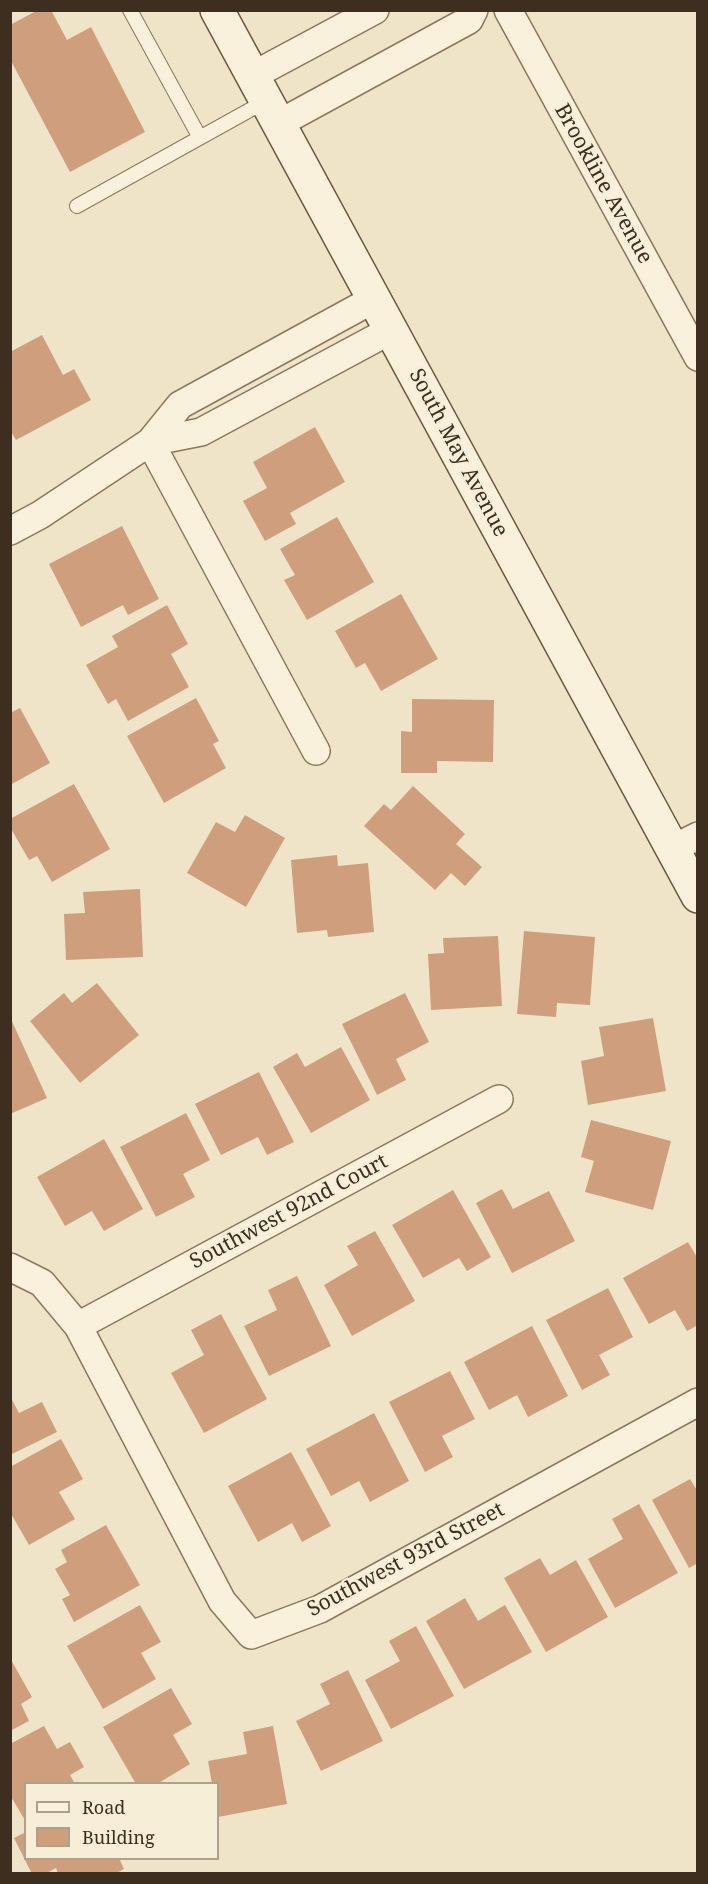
<!DOCTYPE html>
<style>
body{margin:0}
#map{position:relative;width:708px;height:1884px;overflow:hidden;background:#f0e4c8;font-family:"Noto Serif",serif}
canvas{display:block}
.frame{position:absolute;inset:0;border:12px solid #3d2e20;pointer-events:none}
.legend{position:absolute;left:24px;top:1782px;width:195px;height:78px;box-sizing:border-box;background:#f7eed8;border:2px solid #ada18e;margin:0;padding:8px 10px;list-style:none;font-size:18px;color:#3d2e20}
.legend li{display:flex;align-items:center;gap:12px;height:30px}
.legend b{width:30px;border:2px solid #ada18e}
</style>
<div id="map">
<canvas width="708" height="1884"></canvas>
<div class="frame"></div>
<ul class="legend">
<li><b style="height:8px;background:#faf1dc"></b>Road</li>
<li><b style="height:16px;background:#cf9f7d"></b>Building</li>
</ul>
</div>
<script>
const c = document.querySelector('canvas').getContext('2d');
c.lineJoin = 'round';
function fillPath(path, color) { c.fillStyle = color; c.fill(path, 'evenodd'); }
function strokePath(path, color, width, dash) { c.strokeStyle = color; c.lineWidth = width; c.lineCap = dash ? 'butt' : 'round'; c.setLineDash(dash || []); c.stroke(path); }
function write(font, color, halo, rows, align = 'center') {
  c.font = font + ' "Noto Serif",serif'; c.lineWidth = 4.5; c.setLineDash([]); c.textBaseline = 'middle'; c.strokeStyle = halo; c.fillStyle = color; for (const [text, x, y, turn = 0] of rows) {
    c.save(); c.translate(x, y); c.rotate((+turn || 0) * Math.PI / 180); c.textAlign = isNaN(turn) ? turn : align; if (halo) c.strokeText(text, 0, 0); c.fillText(text, 0, 0); c.restore();
  }
}
fillPath(new Path2D(`
 M38 10H51L67 40 91 27 145 132 70 172 10 59V25Z
 M42 335 63 375 74 369 91 400 16 440 10 430V352Z
 M315 427 345 482 290 513 296 524 265 541 243 501 267 488 253 462Z
 M337 517 374 582 307 620 284 580 295 575 280 549Z
 M122 526 159 599 128 615 123 605 81 627 49 564Z
 M401 594 438 659 381 691 365 663 356 668 335 631Z
 M167 605 188 644 171 654 189 687 128 721 116 699 108 704 86 665 118 647 112 636Z
 M196 698 219 741 213 744 226 768 164 803 127 736Z
 M412 699 494 700 493 762 437 761V773H401V731L412 732Z
 M20 708 50 763 10 785V713Z
 M74 784 110 849 52 882 37 856 29 860 10 827V819Z
 M413 786 465 834 456 844 482 867 465 886 451 873 435 890 364 826 384 804 391 810Z
 M245 815 285 838 246 907 187 873 216 822 235 832Z
 M337 855 338 866 368 863 374 932 328 937 327 930 297 933 291 860Z
 M140 889 143 957 66 960 64 914 85 913 83 892Z
 M524 931 595 937 590 1005 557 1003 556 1017 517 1014Z
 M498 936 502 1006 431 1010 428 954 444 953 443 938Z
 M97 983 139 1035 80 1083 30 1021 64 993 72 1003Z
 M405 993 429 1042 396 1059 406 1080 377 1095 342 1024Z
 M10 1017 47 1098 10 1114Z
 M653 1018 666 1091 588 1105 581 1061 604 1056 599 1027Z
 M341 1047 370 1100 311 1133 273 1067 297 1053 305 1067Z
 M259 1072 294 1142 267 1155 258 1137 221 1155 195 1104Z
 M186 1113 210 1160 183 1174 195 1197 156 1217 120 1147Z
 M591 1120 671 1141 653 1210 585 1192 594 1161 581 1157Z
 M104 1139 143 1209 104 1231 92 1211 65 1226 37 1177Z
 M502 1189 513 1209 549 1191 575 1241 512 1273 476 1203Z
 M453 1190 491 1257 467 1271 459 1258 423 1278 392 1225Z
 M375 1231 415 1301 352 1336 324 1285 358 1265 347 1246Z
 M688 1242 698 1259V1325L687 1331 675 1310 649 1324 623 1278Z
 M297 1276 331 1346 269 1376 244 1326 277 1310 268 1290Z
 M608 1288 633 1337 599 1355 610 1375 582 1390 546 1320Z
 M221 1314 267 1399 204 1433 171 1373 204 1355 191 1330Z
 M532 1326 568 1396 528 1417 517 1395 489 1410 464 1362Z
 M450 1371 475 1419 442 1436 453 1457 425 1472 389 1402Z
 M10 1396 19 1413 42 1402 57 1432 10 1455Z
 M374 1413 409 1481 370 1502 359 1481 331 1496 306 1449Z
 M61 1439 83 1479 59 1492 75 1519 29 1545 10 1512V1467Z
 M291 1452 331 1526 302 1542 292 1523 258 1542 228 1486Z
 M690 1479 698 1492V1563L689 1568 652 1500Z
 M639 1504 678 1573 615 1608 588 1559 623 1539 612 1519Z
 M106 1525 140 1585 74 1622 62 1599 70 1595 55 1569 67 1562 61 1550Z
 M540 1558 550 1575 576 1560 608 1617 546 1652 504 1578Z
 M465 1598 478 1621 505 1605 532 1652 464 1689 426 1621Z
 M140 1605 161 1642 141 1653 156 1679 103 1709 67 1646Z
 M416 1626 454 1696 391 1729 365 1680 400 1661 389 1641Z
 M10 1658 32 1697 21 1704 29 1721 10 1731Z
 M348 1670 383 1741 321 1771 296 1721 330 1704 320 1684Z
 M171 1688 192 1724 173 1735 190 1764 157 1784H136L103 1727Z
 M44 1726 57 1749 70 1742 84 1767 70 1775 75 1784H26V1822L10 1795V1744Z
 M273 1726 287 1804 218 1817V1784H212L208 1761 247 1754 243 1732Z
 M26 1832V1858H119L124 1869 115 1874H58L56 1868 45 1874H32L14 1838Z`), '#cf9f7d');
const service = new Path2D(`
 M130 10 199 136
 M77 206 266 101`);
const minor = new Path2D(`
 M508 10 698 357
 M252 76 375 10
 M278 124 469 20 474 10
 M150 442 316 751
 M150 442 201 432 391 330
 M10 531 40 515 150 442 180 405 374 299
 M672 849 698 836
 M10 1267 42 1283 78 1326 222 1601 251 1635 320 1609 698 1402
 M78 1326 499 1099`);
const secondary = new Path2D(`
 M217 10 698 896`);
strokePath(service, '#8d765c', 16);
strokePath(minor, '#8d765c', 30);
strokePath(secondary, '#6f573f', 36);
strokePath(service, '#faf1dc', 14);
strokePath(minor, '#faf1dc', 27);
strokePath(secondary, '#faf1dc', 33);
write('21px', '#3d2e20', '#f7eed8', [
 ["Brookline Avenue",603,184,61],
 ["South May Avenue",458,453,62],
 ["Southwest 92nd Court",289,1212,-28],
 ["Southwest 93rd Street",406,1560,-28]
]);
</script>
